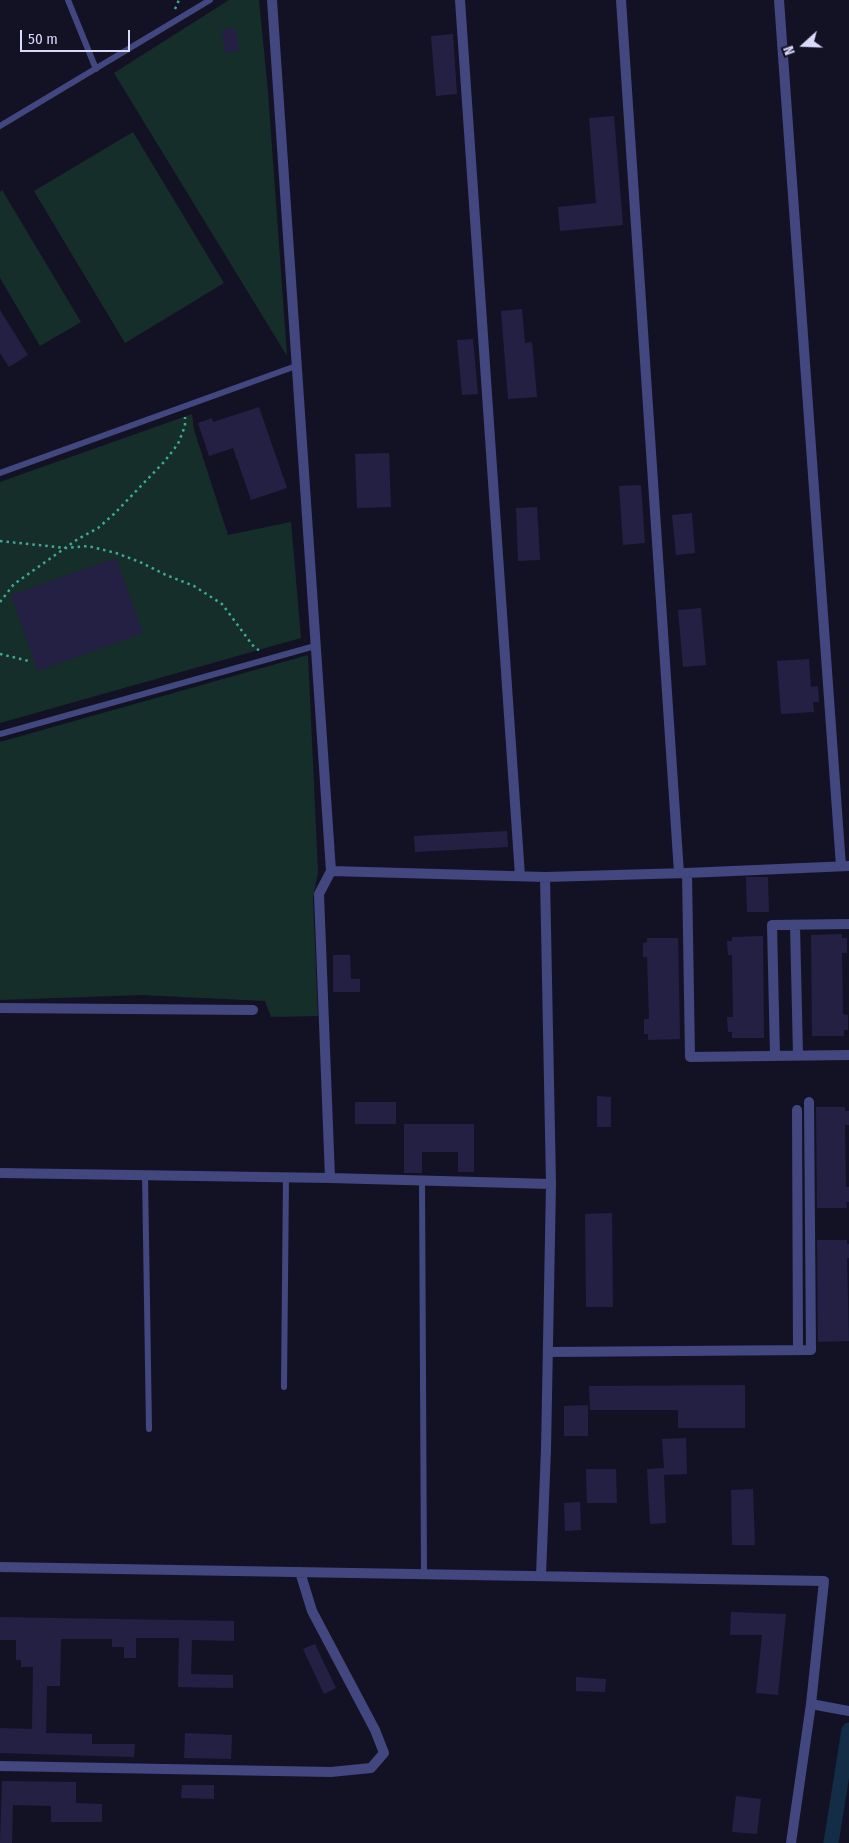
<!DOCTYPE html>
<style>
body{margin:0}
#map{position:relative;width:849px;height:1843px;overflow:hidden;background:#131225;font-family:"Fira Sans Condensed",sans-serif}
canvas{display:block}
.north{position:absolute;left:779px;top:20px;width:50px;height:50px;-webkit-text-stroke:4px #131225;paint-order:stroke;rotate:250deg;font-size:14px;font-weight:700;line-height:20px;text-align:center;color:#dadafb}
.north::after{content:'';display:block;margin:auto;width:18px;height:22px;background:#dadafb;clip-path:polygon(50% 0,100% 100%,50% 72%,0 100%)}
.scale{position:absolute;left:20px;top:30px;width:110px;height:22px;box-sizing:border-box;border:2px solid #dadafb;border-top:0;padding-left:6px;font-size:15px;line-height:18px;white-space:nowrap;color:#dadafb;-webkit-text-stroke:4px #131225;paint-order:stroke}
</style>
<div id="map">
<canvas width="849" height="1843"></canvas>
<div class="north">N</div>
<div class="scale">50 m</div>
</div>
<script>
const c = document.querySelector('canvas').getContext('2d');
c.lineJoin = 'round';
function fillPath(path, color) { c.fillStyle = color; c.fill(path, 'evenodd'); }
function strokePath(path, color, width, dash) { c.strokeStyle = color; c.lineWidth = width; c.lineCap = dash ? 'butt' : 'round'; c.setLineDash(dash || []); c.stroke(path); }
fillPath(new Path2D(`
 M229 0H259L268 92 287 356 114 73Z
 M133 132 224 283 125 343 34 191Z
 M2 190 81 322 40 346 0 278V192Z
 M192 414 194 430 228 535 291 522 301 638 0 723V482Z
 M308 655 318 872 313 898 318 1016 271 1017 265 1001 141 995 0 1000V742Z`), '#162e2a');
strokePath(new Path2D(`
 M831 1843 849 1730`), '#142d47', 15);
fillPath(new Path2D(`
 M236 28 239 51 225 53 222 29Z
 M453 34 457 94 436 96 431 36Z
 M614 116 623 225 560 231 558 207 596 203 589 118Z
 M522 309 525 343 532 342 537 397 508 399 501 311Z
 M0 310 28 355 9 367 0 353Z
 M473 339 478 394 462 395 457 340Z
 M259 407 287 488 251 500 233 448 209 456 198 423 212 418 213 422Z
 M389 453 391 507 357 508 355 454Z
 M641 485 645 543 623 545 619 486Z
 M537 507 540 560 518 561 516 508Z
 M692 513 695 553 676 555 672 515Z
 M116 558 143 633 38 671 11 595Z
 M701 608 706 665 683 667 678 610Z
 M809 659 811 687 818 686 819 702H813L814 712 781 714 777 661Z
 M507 831 508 847 415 852 414 836Z
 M746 877H768L769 912H747Z
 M842 934V938H847V953H842L843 1014 848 1015V1030H844V1036H812L811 935Z
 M763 936 764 1038H732V1032H728L727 1017H733L732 955H728L727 941H732V937Z
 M647 938H678L680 1039 648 1040V1034H644V1019H649L647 957H643V943L647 942Z
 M333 955H350L351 979H360V992H333Z
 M597 1096 611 1097V1127H597Z
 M355 1102H396V1124H355Z
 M816 1107H845V1111H849V1125H845L846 1187H849V1202H846L847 1208H817Z
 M404 1124H474V1172H458V1152H422V1173H404Z
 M612 1213 613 1307H586L585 1214Z
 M817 1240H847V1244H849V1258H847L849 1341 818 1342Z
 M745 1385V1428H678V1410H590L589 1386Z
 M588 1405V1436H564V1406Z
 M686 1438 687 1474 664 1475 666 1523 650 1524 647 1469 664 1468 662 1439Z
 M586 1469H616L617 1503H587Z
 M753 1489 755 1545H732L731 1490Z
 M580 1502 581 1530 565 1531 564 1503Z
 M731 1612 786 1614 778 1695 756 1693 762 1635H730Z
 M0 1617 234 1621V1641L192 1640 191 1674 233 1675V1688L178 1687 179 1638H136V1658H124V1647H112V1639H61L60 1686H47L46 1733 92 1734V1744H135L134 1757 0 1753V1728L32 1729 33 1667H21V1660H16V1640H0Z
 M315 1644 336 1688 324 1694 303 1649Z
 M576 1677 606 1679 605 1692 576 1691Z
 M185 1733 232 1735 231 1759 184 1758Z
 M2 1781 76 1782V1803L102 1804V1822H51V1806L13 1805 12 1843H0Z
 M182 1785H214V1799L181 1798Z
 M736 1796 761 1799 757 1834 732 1832Z`), '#232044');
strokePath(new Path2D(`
 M175 9 179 0
 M0 541 66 548 88 546 116 553 140 562 166 575 194 586 222 604 254 647 260 651
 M0 602 14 584 78 539 98 528 114 514 164 462 178 444 185 426V417
 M0 654 29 661`), '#3dac97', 2.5, [2.5, 4]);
strokePath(new Path2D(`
 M68 0 96 69
 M0 126 210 0
 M0 473 296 366
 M0 734 315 646
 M145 1175 149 1429
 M422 1180 424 1573
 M284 1387 286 1177`), '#42477f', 6);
strokePath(new Path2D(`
 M272 0 331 871 319 894 330 1178
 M460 0 520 876
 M621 0 679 873
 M779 0 841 866
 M331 871 545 877 687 873 849 866
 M687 873 690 1057 849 1055
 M795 925 798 1055
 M0 1008 253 1010
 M775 1056 772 925 849 924
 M797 1110 798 1350
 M0 1173 330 1178 551 1184
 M548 1352 811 1350 809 1102
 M0 1567 824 1581 811 1704 791 1843
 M541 1575 546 1449 551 1184 545 877
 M811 1704 849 1711
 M0 1766 331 1772 371 1768 384 1753 375 1730 312 1611 300 1572`), '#42477f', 10);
</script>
